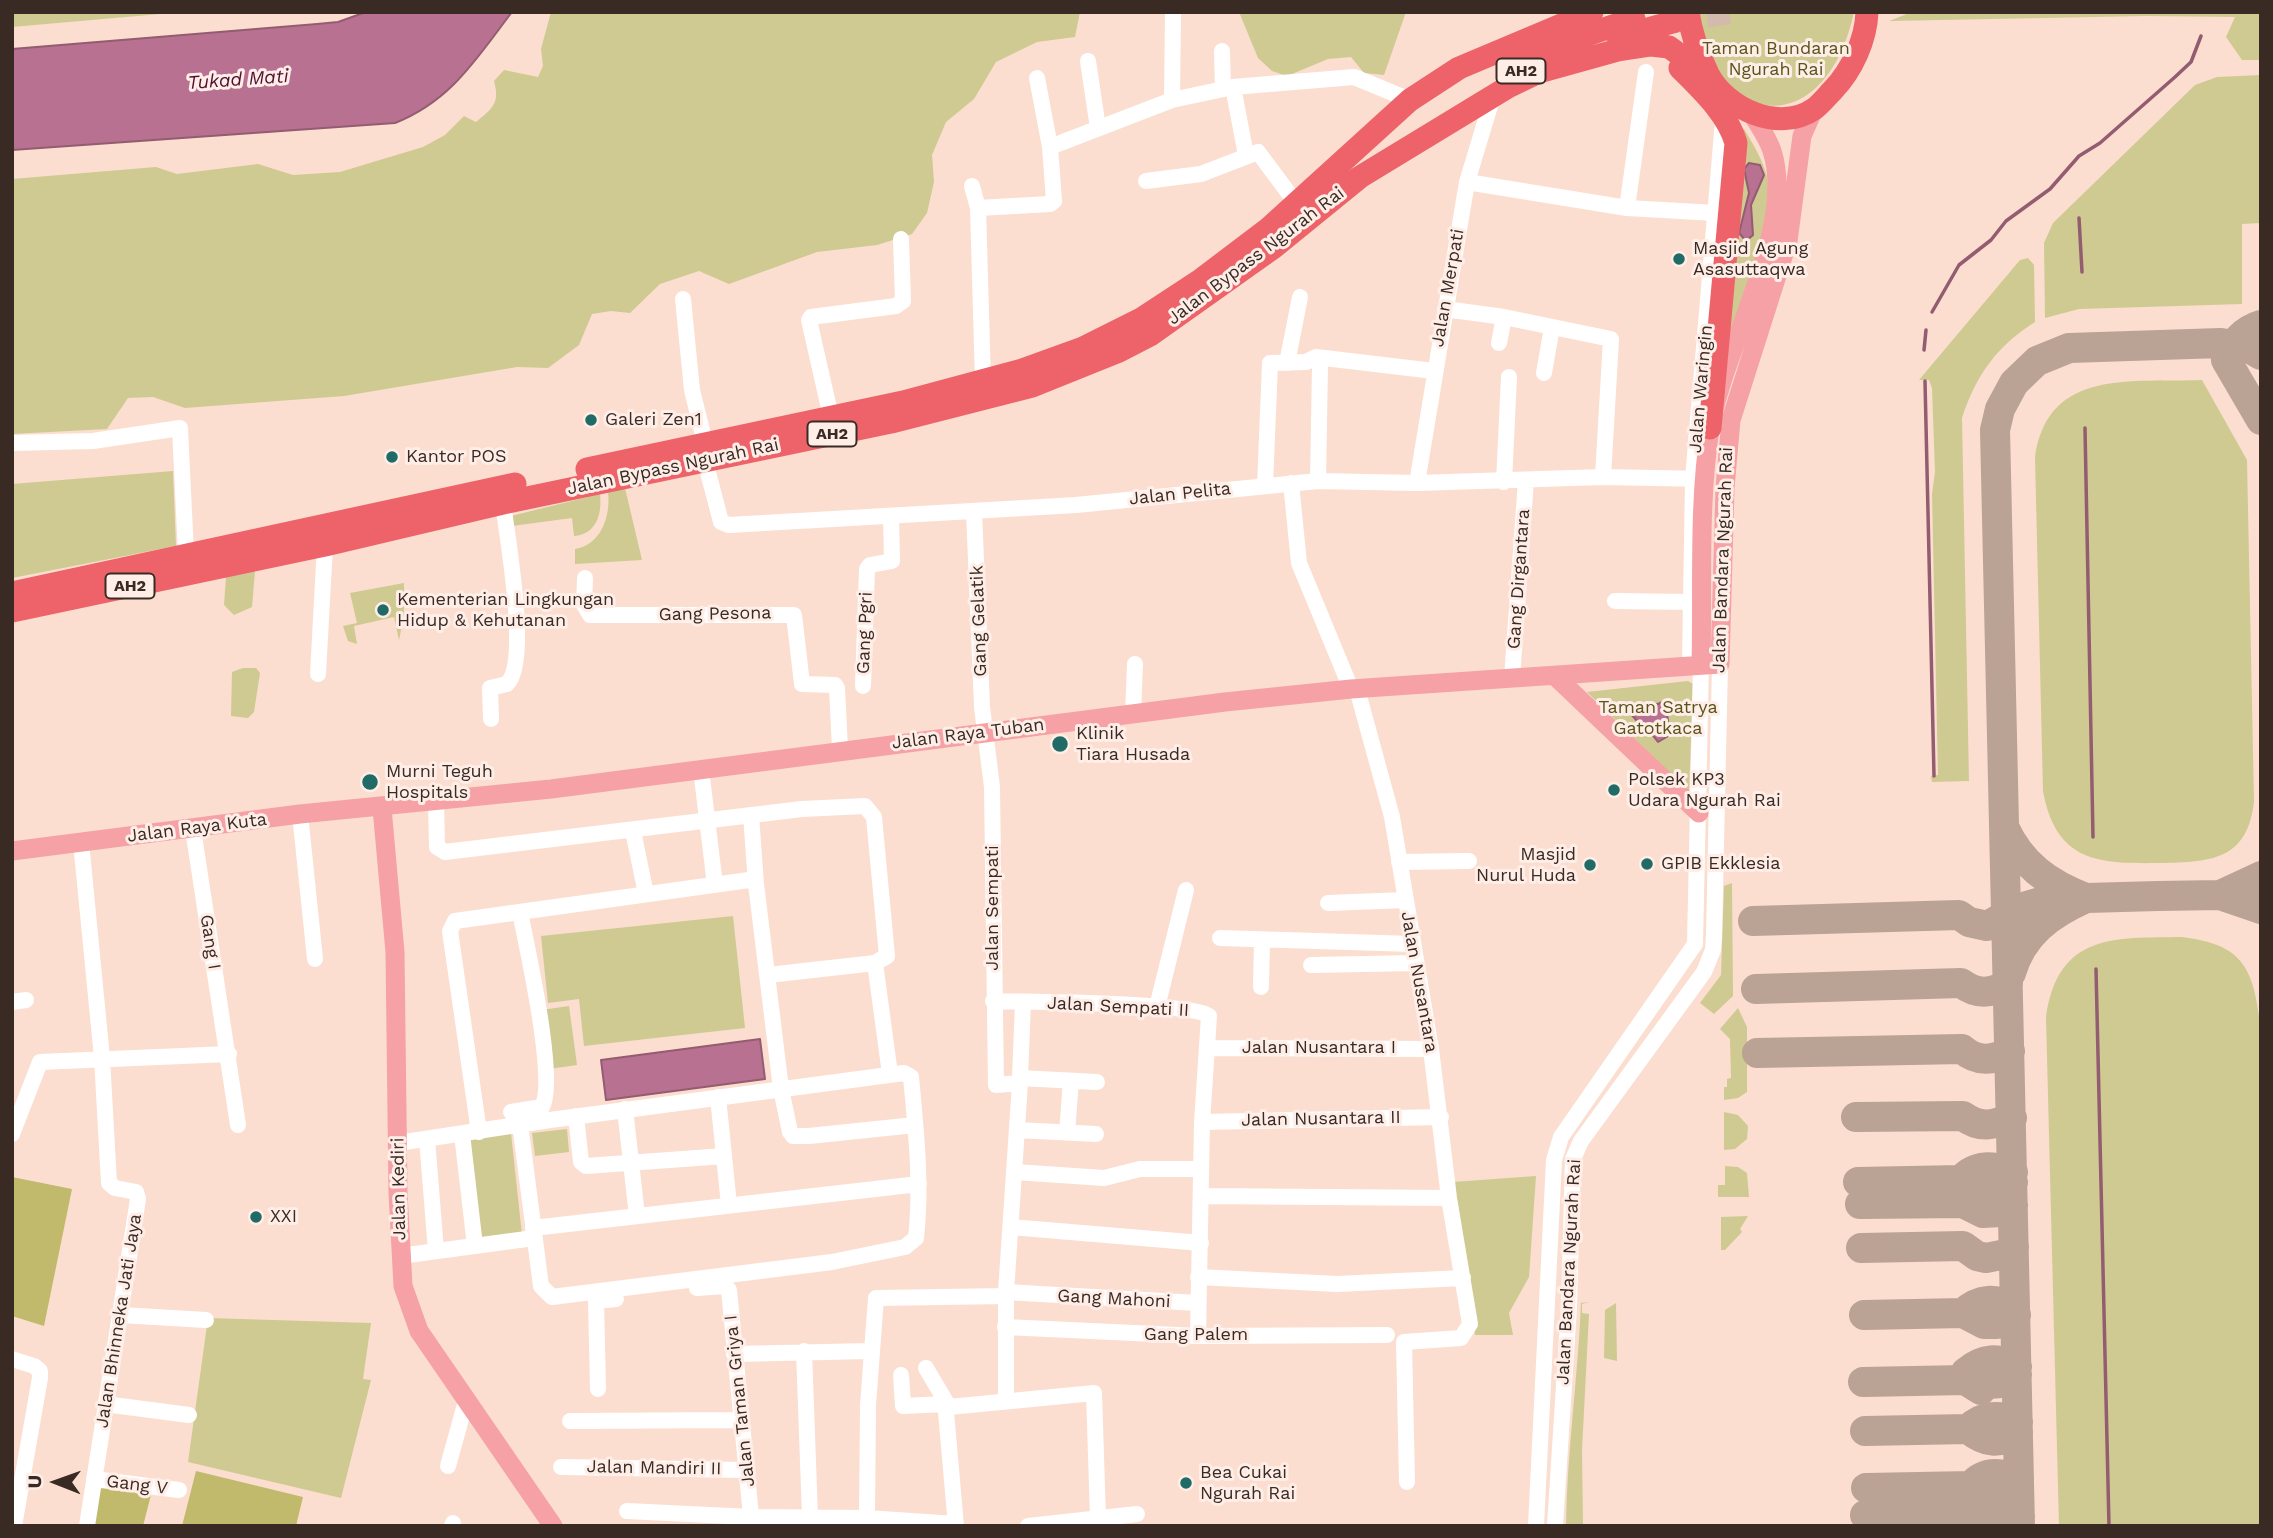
<!DOCTYPE html>
<style>
body{margin:0}
#map{position:relative;width:2273px;height:1538px;overflow:hidden;background:#fbdecf;font-family:"Work Sans",sans-serif}
canvas{display:block}
.frame{position:absolute;inset:0;border:14px solid #392b24;pointer-events:none}
.north{position:absolute;left:21px;top:1447px;width:70px;height:70px;-webkit-text-stroke:5px #feeee7;paint-order:stroke;rotate:271deg;font-size:19px;font-weight:700;line-height:28px;text-align:center;color:#392b24}
.north::after{content:'';display:block;margin:auto;width:24px;height:32px;background:#392b24;clip-path:polygon(50% 0,100% 100%,50% 72%,0 100%)}
</style>
<div id="map">
<canvas width="2273" height="1538"></canvas>
<div class="frame"></div>
<div class="north">U</div>
</div>
<script>
const c = document.querySelector('canvas').getContext('2d');
c.lineJoin = 'round';
function fillPath(path, color) { c.fillStyle = color; c.fill(path, 'evenodd'); }
function strokePath(path, color, width, dash) { c.strokeStyle = color; c.lineWidth = width; c.lineCap = dash ? 'butt' : 'round'; c.setLineDash(dash || []); c.stroke(path); }
function write(font, color, halo, rows, align = 'center') {
  c.font = font + ' "Work Sans",sans-serif'; c.lineWidth = 6; c.setLineDash([]); c.textBaseline = 'middle'; c.strokeStyle = halo; c.fillStyle = color; for (const [text, x, y, turn = 0] of rows) {
    c.save(); c.translate(x, y); c.rotate((+turn || 0) * Math.PI / 180); c.textAlign = isNaN(turn) ? turn : align; if (halo) c.strokeText(text, 0, 0); c.fillText(text, 0, 0); c.restore();
  }
}
fillPath(new Path2D(`
 M12 12H183L12 27Z
 M551 12H1080L1075 37 1037 42 996 62 974 99 946 122 932 155 934 182 927 213 912 234 877 245 817 252 729 284 699 271 660 284 630 313 611 311 592 314 579 345 548 368 517 367 344 396 185 408 153 397 128 398 107 429 12 434V179L156 167 177 174 258 164 293 175 340 172 423 147 445 135 464 116 476 122C493 108 500 103 494 81L504 70 538 77 543 66 541 49Z
 M1239 12H1406L1384 75 1364 73 1351 57 1328 59 1287 76 1272 71 1258 58Z
 M1698 12H1854C1827 139 1717 135 1698 12Z
 M1912 12H2261V60H2242L2226 37 2235 17 2146 16 1889 21Z
 M2261 75V223L2242 224V304L2079 309 2045 318 2044 243 2053 223 2195 85 2217 77Z
 M1744 129C1753 144 1763 160 1767 177 1776 225 1733 326 1717 374Z
 M2028 258 2034 265 2035 322C1997 346 1976 375 1962 418L1969 781 1932 782 1931 776 1938 775 1932 494 1935 472 1932 388 1929 380H1919L2020 260Z
 M2202 380 2247 460 2254 802C2247 861 2210 862 2160 863 2098 864 2056 862 2043 791L2035 457C2048 367 2133 383 2202 380Z
 M173 471 176 546 12 578V484Z
 M625 488 642 560 575 564V549C601 545 611 516 608 492Z
 M600 494C602 514 597 534 574 536L572 518 512 526 511 516Z
 M255 571 252 607 234 615 224 605 226 577Z
 M404 583V616L399 640 394 617 354 626 357 644 348 641 343 626 357 623 350 593Z
 M243 668H256L260 673 254 712 248 718 231 716 232 672Z
 M1688 681 1693 684 1689 792 1587 692Z
 M1732 883 1733 996 1714 1014 1700 1003 1721 975 1724 886Z
 M733 916 745 1028 584 1046 579 999 548 1003 541 936Z
 M2182 937C2237 944 2252 962 2259 1016L2261 1526H2059L2046 1017C2058 933 2114 938 2182 937Z
 M569 1006 577 1065 549 1069 541 1010Z
 M1738 1008 1747 1027V1092L1738 1098 1724 1100V1087H1727V1079L1731 1078 1730 1039 1720 1029Z
 M1724 1112 1738 1115 1748 1126 1747 1139 1735 1149 1724 1150Z
 M567 1129 569 1152 535 1156 532 1133Z
 M511 1133 522 1235 477 1241 465 1138Z
 M1725 1166 1738 1167 1747 1173 1749 1197H1718V1185H1725Z
 M1536 1176 1529 1277 1509 1313 1513 1335H1475L1453 1182Z
 M1748 1216 1740 1229 1742 1232 1725 1250H1721V1217Z
 M1590 1302 1582 1304V1313L1589 1314 1582 1450 1583 1526H1566C1567 1451 1578 1377 1581 1303Z
 M1616 1303 1617 1361 1604 1358 1605 1310Z
 M208 1318 371 1323 363 1379 371 1380 341 1498 188 1462Z`), '#cfca91');
fillPath(new Path2D(`
 M12 1177 72 1189 44 1326 12 1316Z
 M196 1471 303 1497 296 1526H182Z
 M97 1482 152 1491 143 1526H90Z`), '#c1ba6c');
const water = new Path2D(`
 M366 12H512C476 59 451 101 395 123L12 150V49L317 24 338 22Z
 M1749 163 1760 165 1764 175 1751 205 1753 235 1746 241 1739 233 1749 193 1744 169Z
 M1666 700 1671 705 1667 714 1670 735 1658 742 1642 722H1638L1630 713 1636 703 1658 704Z
 M760 1039 765 1079 606 1100 601 1060Z`);
fillPath(water, '#b97191');
strokePath(water, '#935c70', 2);
strokePath(new Path2D(`
 M2079 218 2082 272
 M1932 312 1959 265 1991 240 2006 221 2050 189 2079 156 2100 143 2175 77 2191 62 2201 36
 M1924 350 1926 330
 M1925 381 1934 776
 M2085 428 2093 837
 M2096 969 2109 1526`), '#935c70', 3.5);
strokePath(new Path2D(`
 M2261 325C2244 330 2232 343 2226 360L2261 420
 M2004 827C2021 864 2048 884 2086 898 2050 914 2022 934 2011 973
 M2220 895 2261 876
 M1753 921 1959 915 1969 922 1987 926 2017 909 2051 899 2158 896 2220 895 2261 909
 M1756 989 1961 983C1977 995 1992 994 2008 983
 M1757 1053 1962 1049C1977 1062 1993 1061 2010 1051
 M1856 1117 1963 1116C1980 1129 1993 1125 2012 1118
 M1961 1180C1976 1163 1993 1166 2013 1172
 M1858 1182 1961 1180C1977 1195 1995 1195 2013 1182
 M1860 1204 1963 1203 1983 1213 2001 1212 2013 1205
 M1861 1248 1963 1246 1977 1256 1986 1258 2006 1254 2014 1247
 M1963 1313C1980 1297 1995 1299 2015 1306
 M1864 1315 1963 1313 1984 1324H1997L2016 1315
 M1965 1380C1980 1366 2000 1362 2017 1375 1999 1388 1982 1386 1966 1372 1983 1358 1998 1357 2017 1367
 M1863 1382 1965 1380 1981 1390
 M1968 1429C1984 1414 1999 1415 2018 1422
 M1865 1431 1968 1429C1985 1443 1999 1445 2018 1432
 M1971 1486C1984 1470 2001 1472 2019 1479
 M1866 1488 1971 1486 1987 1497 1999 1498 2019 1489
 M1865 1515 1970 1514C1987 1528 2002 1527 2020 1516
 M2020 1526 1995 430 2000 409 2014 383 2037 361 2069 348 2221 343 2249 348 2261 355`), '#baa295', 30);
strokePath(new Path2D(`
 M1673 22 1731 12`), '#d4baad', 23, [23, 11]);
strokePath(new Path2D(`
 M1222 51 1223 89
 M1088 61 1098 128
 M1233 87 1246 155
 M1172 100 1173 12
 M1050 147 1172 100 1233 87 1354 77 1410 100
 M1146 181 1201 174 1258 152 1296 203
 M1467 182 1627 208 1716 213
 M972 186 978 208 983 381
 M978 208 1050 204 1054 201 1050 147 1037 78
 M1627 208 1646 72
 M683 299 692 390 705 443
 M1445 309 1504 317 1611 339 1603 477
 M1499 343 1504 317
 M1287 363 1300 297
 M1544 373 1552 327
 M831 417 809 320 811 317 896 306 903 301 901 239
 M12 443 93 441 180 428 186 554
 M705 461 721 522 729 525 1076 505 1318 481 1417 483 1603 477 1705 479
 M1318 481 1320 365
 M1504 482 1509 377
 M1291 483 1299 563 1351 689
 M1417 483 1467 182 1493 96
 M1265 486 1270 363 1306 362 1316 357 1434 371
 M974 511 982 707 992 787 996 1085 1020 1083V1078L1097 1082
 M585 578 584 605 590 615H794L802 684 835 685 837 688 840 749
 M1615 601 1691 602
 M1690 664 1693 479 1723 120
 M318 674 325 545
 M1512 678 1526 480
 M863 686 867 569 870 565 892 561 891 517
 M1357 689 1392 817 1431 1049 1449 1198 1470 1324 1461 1338 1404 1342 1407 1482
 M1133 714 1135 664
 M491 719 490 688 507 684C530 662 507 537 503 503
 M701 769 715 885
 M436 801 437 847 445 852 802 809 865 806 874 817 887 956 875 963 768 975
 M300 814 315 959
 M751 815 756 884 781 1089 790 1132 793 1136H809L915 1125
 M193 829 238 1125
 M633 831 646 894
 M81 842 102 1058 109 1183 115 1188 136 1192 138 1199 87 1526
 M1399 862 1469 861
 M1328 903 1405 900
 M1220 938 1413 944
 M875 963 890 1074
 M1311 965 1416 963
 M1261 987 1262 941
 M993 1001C1025 1002 1192 1002 1209 1016L1202 1122 1198 1336
 M12 1002 26 1000
 M1157 1007 1186 890
 M1208 1048 1431 1049
 M1020 1078 1023 1002
 M718 1097 729 1205
 M625 1109 637 1216
 M511 1112 542 1107C557 1080 527 948 520 912
 M576 1116 581 1162 586 1166 724 1156
 M1202 1122 1441 1117
 M1017 1130 1096 1134
 M479 1132 450 931 455 921 749 880 756 884
 M1067 1132 1071 1081
 M12 1134 40 1062 229 1054
 M462 1134 475 1246
 M427 1139 436 1251
 M398 1143 550 1120 904 1073 911 1077C916 1131 922 1185 916 1238L905 1247 832 1262 552 1297 541 1286 520 1124
 M1015 1172 1104 1178 1140 1169H1201
 M1202 1196 1449 1198
 M1011 1227 1201 1243
 M533 1228 919 1184
 M400 1256 534 1238
 M1198 1277 1337 1284 1463 1278
 M697 1288 725 1286 729 1290 752 1526
 M1006 1292 1197 1303
 M121 1315 206 1320
 M1005 1327 1198 1336 1387 1335
 M804 1351 810 1517
 M734 1354 870 1351
 M12 1359 34 1366 40 1371V1378L14 1526
 M926 1368 949 1407
 M901 1375 903 1406 945 1404
 M598 1389 596 1301 616 1299
 M1006 1401V1292L1020 1083
 M105 1404 189 1415
 M949 1407 1094 1393 1098 1518
 M949 1407 946 1412 956 1526
 M570 1421 740 1420
 M448 1466 466 1401
 M561 1467 746 1470
 M94 1479 179 1490
 M627 1511 751 1517 867 1518 956 1524
 M867 1518 868 1405 876 1298 1006 1296
 M452 1526 453 1523
 M1028 1526 1137 1514
 M1536 1526 1554 1160 1561 1137 1695 944 1701 664
 M1555 1526 1569 1307 1573 1159 1581 1141 1704 972 1713 950 1714 935 1720 664`), '#fff', 16);
strokePath(new Path2D(`
 M1701 664C1703 586 1698 506 1710 429 1722 350 1797 228 1772 151 1768 138 1759 126 1752 114
 M1555 676 1699 813
 M382 808 395 952 398 1193 403 1286 419 1331 553 1526
 M12 851 300 814 551 789 1225 702 1351 689 1720 664 1725 488 1731 420 1788 241 1802 136 1814 109`), '#f5a1a5', 19);
strokePath(new Path2D(`
 M1688 12C1691 33 1699 55 1708 74 1726 109 1779 133 1814 109 1821 104 1827 96 1833 90 1852 70 1866 40 1867 12
 M1618 37 1673 22
 M1521 57 1634 19
 M1680 68C1701 89 1728 114 1736 143L1710 428
 M587 469 903 402 1022 370 1083 348 1141 319 1202 279 1268 229 1410 100 1459 68 1592 12
 M12 593 515 484
 M12 611 325 545 503 503 891 422 1032 386 1119 351 1150 335 1274 247 1360 177 1508 87 1539 72 1618 50 1651 45 1669 47 1709 76`), '#ee6369', 23);
for (const [x, y, r, color] of [
 [1679,259,7,"#206b65"],
 [591,420,7,"#206b65"],
 [392,457,7,"#206b65"],
 [383,610,7,"#206b65"],
 [1060,744,9,"#206b65"],
 [370,782,9,"#206b65"],
 [1614,790,7,"#206b65"],
 [1647,864,7,"#206b65"],
 [1590,865,7,"#206b65"],
 [256,1217,7,"#206b65"],
 [1186,1483,7,"#206b65"]
]) { const dot = new Path2D(); dot.arc(x, y, r, 0, 2 * Math.PI); c.fillStyle = color; c.fill(dot); strokePath(dot, '#feeee7', 2.5); }
for (const [x, y, w] of [
 [1521,71,49],
 [832,434,49],
 [130,586,49]
]) { const box = new Path2D(); box.roundRect(x - w / 2, y - 12.5, w, 25, 5); c.fillStyle = '#feeee7'; c.fill(box); strokePath(box, '#392b24', 2); }
write('bold 16px', '#392b24', null, [
 ["AH2",1521,71],
 ["AH2",832,434],
 ["AH2",130,586]
]);
write('18px', '#5a541a', '#feeee7', [
 ["Taman Bundaran",1776,49],
 ["Ngurah Rai",1776,70],
 ["Taman Satrya",1658,708],
 ["Gatotkaca",1658,729]
]);
write('18px', '#392b24', '#feeee7', [
 ["Masjid Agung",1693,249],
 ["Asasuttaqwa",1693,270],
 ["Galeri Zen1",605,420],
 ["Kantor POS",406,457],
 ["Kementerian Lingkungan",397,600],
 ["Hidup & Kehutanan",397,621],
 ["Klinik",1076,734],
 ["Tiara Husada",1076,755],
 ["Murni Teguh",386,772],
 ["Hospitals",386,793],
 ["Polsek KP3",1628,780],
 ["Udara Ngurah Rai",1628,801],
 ["Masjid",1576,855,"right"],
 ["Nurul Huda",1576,876,"right"],
 ["GPIB Ekklesia",1661,864],
 ["XXI",270,1217],
 ["Bea Cukai",1200,1473],
 ["Ngurah Rai",1200,1494]
], 'left');
write('18px', '#392b24', '#feeee7', [
 ["Jalan Bypass Ngurah Rai",1256,256,-37],
 ["Jalan Merpati",1448,288,-80],
 ["Jalan Waringin",1701,389,-85],
 ["Jalan Bypass Ngurah Rai",673,467,-12],
 ["Jalan Pelita",1180,494,-6],
 ["Jalan Bandara Ngurah Rai",1723,560,-88],
 ["Gang Dirgantara",1519,579,-86],
 ["Gang Pesona",715,614,-1],
 ["Gang Gelatik",979,621,-92],
 ["Gang Pgri",865,633,-88],
 ["Jalan Raya Tuban",968,734,-7],
 ["Jalan Raya Kuta",197,828,-7],
 ["Jalan Sempati",993,908,-90],
 ["Gang I",210,942,81],
 ["Jalan Nusantara",1419,982,80],
 ["Jalan Sempati II",1118,1007,3],
 ["Jalan Nusantara I",1319,1048],
 ["Jalan Nusantara II",1321,1119,-1],
 ["Jalan Kediri",399,1189,-91],
 ["Jalan Bandara Ngurah Rai",1569,1272,-87],
 ["Gang Mahoni",1114,1299,3],
 ["Jalan Bhinneka Jati Jaya",119,1321,-81],
 ["Gang Palem",1196,1335],
 ["Jalan Taman Griya I",740,1401,-96],
 ["Jalan Mandiri II",654,1468,1],
 ["Gang V",137,1485,7]
]);
write('italic 19px', '#500e32', '#feeee7', [
 ["Tukad Mati",238,80,-4]
]);
</script>
